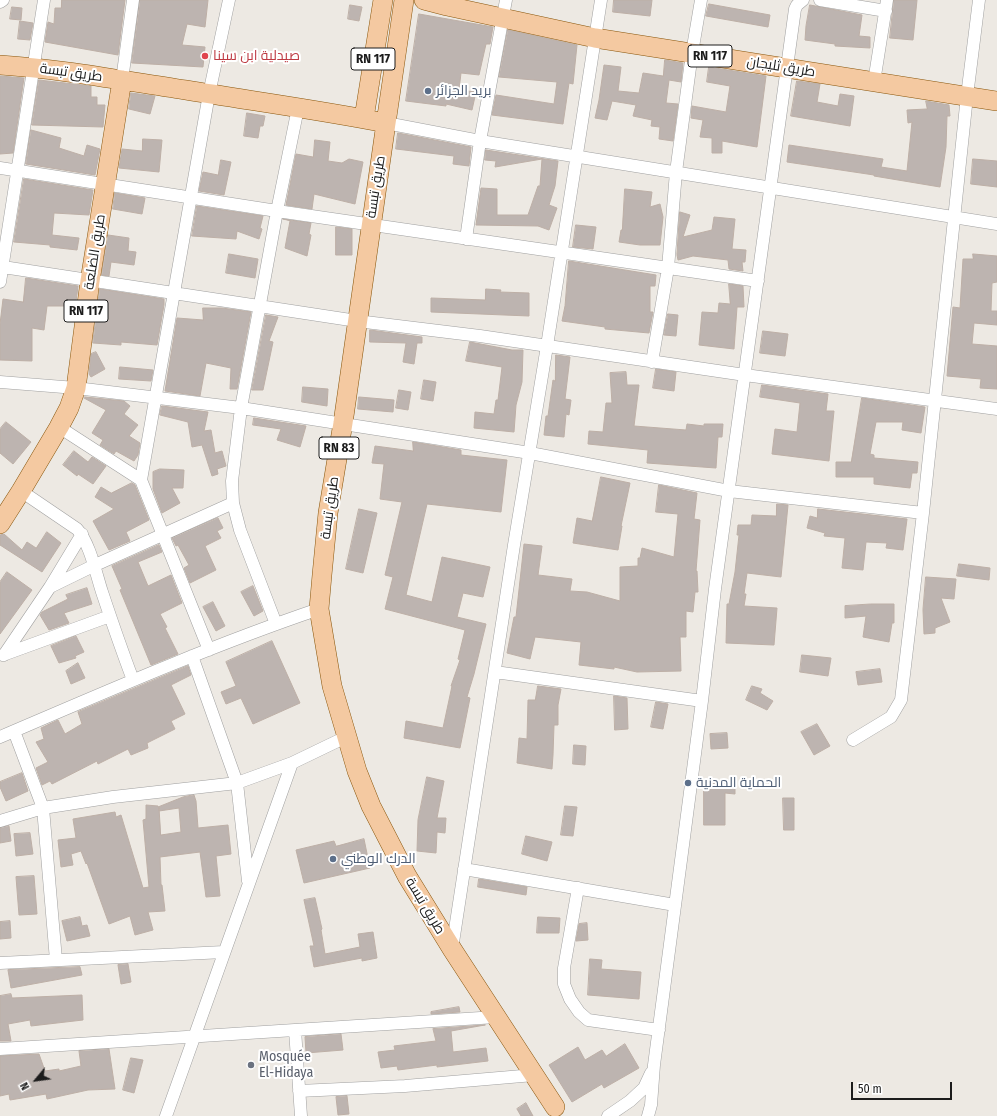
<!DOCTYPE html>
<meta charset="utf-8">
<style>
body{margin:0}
#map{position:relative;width:997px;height:1116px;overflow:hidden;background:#ede9e3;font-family:"Fira Sans Condensed",sans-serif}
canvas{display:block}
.north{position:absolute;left:16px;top:1060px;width:40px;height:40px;-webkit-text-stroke:3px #fff;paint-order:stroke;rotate:241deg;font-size:11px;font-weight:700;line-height:16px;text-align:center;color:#1c1c1c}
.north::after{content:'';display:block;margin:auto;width:14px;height:18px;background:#1c1c1c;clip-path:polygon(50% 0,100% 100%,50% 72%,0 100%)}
.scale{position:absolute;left:851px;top:1082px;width:101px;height:18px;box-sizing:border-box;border:2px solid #1c1c1c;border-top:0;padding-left:5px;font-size:12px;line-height:14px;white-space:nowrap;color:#1c1c1c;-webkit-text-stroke:3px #fff;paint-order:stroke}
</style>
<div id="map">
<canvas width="997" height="1116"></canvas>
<div class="north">N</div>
<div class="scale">50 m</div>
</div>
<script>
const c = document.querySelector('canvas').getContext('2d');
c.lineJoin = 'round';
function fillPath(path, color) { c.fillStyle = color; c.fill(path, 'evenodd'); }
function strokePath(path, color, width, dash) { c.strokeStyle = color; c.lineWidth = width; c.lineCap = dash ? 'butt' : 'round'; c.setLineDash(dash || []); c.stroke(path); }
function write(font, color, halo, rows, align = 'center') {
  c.font = font + ' "Fira Sans Condensed",Cairo,sans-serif'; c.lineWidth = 4; c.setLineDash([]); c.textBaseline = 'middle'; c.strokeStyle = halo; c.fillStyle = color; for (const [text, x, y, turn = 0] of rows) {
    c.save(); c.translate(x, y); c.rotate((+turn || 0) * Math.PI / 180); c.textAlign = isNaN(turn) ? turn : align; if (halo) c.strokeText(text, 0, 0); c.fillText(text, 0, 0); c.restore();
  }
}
const building = new Path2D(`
 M62 0H125L118 55 45 42 48 22 54 24 55 8H61Z
 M140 0H208L205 27 187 24 182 45 205 47 203 67 132 63Z
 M614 0H652L650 16 613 12Z
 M894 0H917L913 40 890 38Z
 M709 4 770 15 768 27 706 16Z
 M350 5 362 7 359 21 348 19Z
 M810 5 862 15 859 36 870 37V48L835 46V44L805 40 806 26Z
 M12 7 22 8 21 20 10 19Z
 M419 14 493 27 490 44H486L479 75 461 73 459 90 476 92 472 110 446 104V106L406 101Z
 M20 21 33 23 30 40 18 39Z
 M508 30 577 45 573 84 569 83 563 124 492 115 496 95 554 104 557 82 499 77Z
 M665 60 683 63 681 82 669 80 666 103 678 104 673 141 659 139 660 127 651 126 652 120 633 116 636 105 612 101 607 120 595 118 599 100 604 65 621 67 618 91 639 93 643 73 663 76Z
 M709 67 766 76 757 147 722 141V153H712V138L700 137 703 120 691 118 692 106 726 112 730 86 707 82Z
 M0 76 24 78 13 153 0 154Z
 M39 80 91 86V97H97V105H105L103 127 32 125Z
 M797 81 820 84 817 102 838 106 840 94 854 96 850 126 791 116Z
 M131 93 155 96 150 114 129 109Z
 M926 101 949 105 950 116H947L946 147 940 187 874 176V175L787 162 789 145 883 159 881 167 907 171 912 122 908 123 907 110 927 109Z
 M247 113 265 116 263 126H260L258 138 244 136Z
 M31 130 61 138 59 148 84 156 87 145 100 149 95 175 26 164Z
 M398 133 471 147 469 166 453 164 454 156 396 149Z
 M143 139 162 140 159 172 119 168 122 149 142 151Z
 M315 140 330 142 328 161 342 163 349 159 363 162 355 204 314 194 312 209 286 205 296 154 313 157Z
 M486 150 558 161 555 186 549 205 557 208 549 230 538 226 476 225 481 188 497 189V215H528L538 186H540L542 159 495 167 496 161 485 160Z
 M973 159 997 161V187L971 184Z
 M221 160 231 162 224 195 199 191 203 172 218 175Z
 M24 179 93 190 89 215 54 213 52 235 79 238 77 250 50 247V245L14 242Z
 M625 189 652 192 650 207 660 204 663 217 660 245H640L619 242 621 230H622Z
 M115 193 145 198 142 214 113 209Z
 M197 206 263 216 260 228 262 229 259 239 237 231 236 239 192 236Z
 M680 212 690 215 683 237 712 230 714 217 735 219 732 249 746 250 745 262H742L743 271 729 269 728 260 693 256 678 260 677 255Z
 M283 219 311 223 309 234 311 235 307 256 285 248 290 221Z
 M576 225 596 227 593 249 573 247Z
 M336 227 352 229V255H336Z
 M108 235 129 238 128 251 136 252 134 265 111 262 109 276 102 275Z
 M229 254 258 259 255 278 226 273Z
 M973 254 997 256V282L992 283 991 311H997V325L974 323 972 344 997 346V389L980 388 981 379 947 376 953 307 960 308 963 259H973Z
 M569 261 656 275 655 286H650V312H653L649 333 605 329V327L562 321 565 306Z
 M26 278 78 286 75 310 74 311 71 306H47L44 330 32 328V361L0 360V324L3 299 23 302Z
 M729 284 743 286 744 307H737L734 349 699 345 702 312 718 313 719 303 730 304Z
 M100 289 164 299V305L157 345 121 342V345L93 343Z
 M486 289 501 290 500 292 529 293V316L431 312V298L485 300Z
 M203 308H222L251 312 237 389H230L231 368 206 363 200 396 165 391 177 318 203 320Z
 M668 314 678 315 676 336 664 335Z
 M266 315 278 317 269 341 273 342 263 390H252Z
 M370 330 422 337V343H417L414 364 403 362 406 343 370 342Z
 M763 331 788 334 785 356 760 353Z
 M470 342 512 350H523L522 382 516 405 514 432 474 428 475 412 494 414 496 400H498L502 367 466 361Z
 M96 352 105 369 91 377 89 374 91 354Z
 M556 355 570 357 565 399 571 400 569 415 566 414 564 437 544 435 546 416H548L553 380 555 381Z
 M120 367 153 370 151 381 119 379Z
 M656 369 676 372 674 391 653 388Z
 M626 372 627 385H639L634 426 686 430 687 424 704 426V424H723L722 437H718L716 468 647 463 648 450 588 444 589 431 603 432 606 403H612L610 373Z
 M424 380 436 382 433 401 421 399Z
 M762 385 828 394 826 411H834L829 461 772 454 775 429 797 432 800 403 760 397Z
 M303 387 328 389 327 406 302 402Z
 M399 390 411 392 408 410 396 408Z
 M85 397 124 401 130 406 124 414 138 425 129 436 140 443 138 455 134 461 116 451 114 454 100 445 103 440 92 433 106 410 84 398Z
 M359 397 394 400 393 412 358 409Z
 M862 398 925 407 921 433 902 430 903 422H876L870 454 874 455V458L918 462 917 473H912L910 488 874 484V477H836V462H851Z
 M162 406 208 412 204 431 211 430 215 453 222 451 226 466 217 469 218 474 212 476 202 445 192 447 188 422 160 415Z
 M254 418 306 426 300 447 277 440 281 429 253 425Z
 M6 422 31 442 13 464 0 453V429Z
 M413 442 461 450V455L507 460 501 512 427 504 406 595 432 602 442 557 490 567 483 597 463 593 457 617 486 624 474 674 467 697 470 698 460 748 404 738 406 721 443 728 452 686H451L460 660 458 659 465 630 385 609 393 577 385 575 402 502 380 499 384 464 372 463 375 446 413 451Z
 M74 451 88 462 92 457 106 466 93 484 78 474 77 476 63 465Z
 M160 469 184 470 183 488H172L180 503 162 513 153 489V472Z
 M601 477 630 483 621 526H622L618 550 573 543 577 518 592 521Z
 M132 483 135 485 149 520 126 532 130 541 109 550 93 521 114 509 95 497 101 487 111 493Z
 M659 485 697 493 694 519 700 520 696 571H697L698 592H695L693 612 686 611V637H680L681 671 637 672 614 667V669L579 665 581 642 535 637 530 659 507 653 514 617H516L524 544 542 546 538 575 572 579 570 591 587 592 620 601V567L638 566V558H640L642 548 674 557 678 514 656 512Z
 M777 504 788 505 781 577 747 573 744 594H746L744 606 777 608 774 645 726 643 727 604H729L735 572 739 535H737L738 525H751L752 515 776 516Z
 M359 509 377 513 363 573 346 569Z
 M818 509 907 519 903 550 886 548 887 543 866 542 863 570 842 568 845 538 824 536 825 533 807 528 810 516 817 518Z
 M218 518 223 528 217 531 221 538 205 546 216 570 190 583 184 568 189 565 178 545 176 546 172 538Z
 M47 532 61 543 42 572 0 545V535L4 534 22 550 27 542 36 548Z
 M159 545 162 552 138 562 148 586 171 575 182 603 160 614 167 627 165 628 178 654 151 665 120 590 122 589 112 566Z
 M959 564 990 568 989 580 957 576Z
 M7 572 32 590 0 634V582Z
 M926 577 956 579 954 599 941 598 950 622 935 628V633L924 634 923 610Z
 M253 586 263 611 254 616 241 592Z
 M87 588 92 604 64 613 69 623 49 630 40 615 42 612 68 599 66 595Z
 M213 602 225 626 216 631 203 607Z
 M871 604H894V623H892L889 642 863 637 866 616 845 618V606Z
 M76 636 84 652 75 656 76 658 59 663 51 646Z
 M272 641 300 703 253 724 241 698 226 704 221 692 236 686 226 662Z
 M802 655 831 658 828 676 800 672Z
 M78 663 85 678 71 684 66 671Z
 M188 666 191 675 171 685 185 714 171 721 175 729 147 743 148 748 131 755 128 749 98 764 97 761 52 784 50 781 42 785 36 768 48 762 36 742 44 739 41 728 58 720 65 734 82 724 78 712Z
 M880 669 882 682 858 685 856 672Z
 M538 686 561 689 558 705V725H554L553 755 552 769 517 763 519 738 527 739 528 700H535Z
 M752 686 762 689 760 693 773 701 767 710 746 700Z
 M614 696 627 698 628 729 615 730Z
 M656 702 668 704 663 729 651 727Z
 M817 724 830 746 814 755 801 732Z
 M727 733 728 748 711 749 710 734Z
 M574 745 586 746 585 765 573 764Z
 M22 773 28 791 6 801 0 787V782Z
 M427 777 444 781 437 818H446L445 833 437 832 436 853 417 851 418 820Z
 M704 782H735V794L725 793V825H704Z
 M194 795 196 801 198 828 228 825 231 854 216 856 220 896 206 897 200 852 160 857 161 885H162L165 911 148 912 153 930 135 935 130 916 109 924 87 863 86 864 81 851 71 854 73 865 61 867 58 840 76 838 73 819 115 812 116 817 121 815 143 888 149 887 143 820 146 819V805L158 806V807L183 797ZM159 808V811L179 808 181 832 161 835Z
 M783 798H794V830H784Z
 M565 806 577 807 573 836 561 835Z
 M9 826 11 841 0 843V828Z
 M30 833 33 854 16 856 14 834Z
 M526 836 552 842 547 861 522 854Z
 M364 839 370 868 304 883 296 850 334 841 336 846Z
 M34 876 37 914 19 915 16 877Z
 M479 879 527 887 526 895 478 887Z
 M315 898 322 929 321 930 325 954 360 947 358 934 373 932 377 958 362 961V958L314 967 310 946H314L304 900Z
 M80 917 82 926 87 925 90 936 67 941 62 921Z
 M538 917 560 918 559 933H537Z
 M10 921 11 938 0 939V922Z
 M587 923 588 940 576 941 579 924Z
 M590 959 602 960 601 969 641 972 639 999 588 995Z
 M128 964 131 982 121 984 118 965Z
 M80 967 82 975 11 988 8 970Z
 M11 994 12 998 82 995 83 1020 31 1026 30 1020 8 1024 11 1041H0V996Z
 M459 1007 460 1012 431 1014V1012Z
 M485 1025 451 1031 453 1052 486 1048 488 1061 437 1067V1065L398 1070 397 1066 381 1068 378 1052 395 1050 394 1046 436 1041 433 1029Z
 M341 1034 343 1050 306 1053 305 1037Z
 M625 1044 639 1068 604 1088 602 1084 572 1102 549 1065 578 1047 585 1060 602 1050 606 1056Z
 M109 1049 115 1089 88 1090 47 1099 46 1094 10 1100 9 1094 0 1096V1056L39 1054 45 1071 59 1069V1071L81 1066 79 1051Z
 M131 1058 143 1060 134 1093 123 1090Z
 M347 1096 349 1114 338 1115 336 1097Z
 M526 1103 533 1116H521L517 1109Z`);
fillPath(building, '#bdb4b0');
strokePath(building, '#bdafa6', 1);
const street = new Path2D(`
 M820 0 886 11
 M0 2 3 0
 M122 80 133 0
 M874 82 887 0
 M386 123 480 141 997 224
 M0 168 277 211 758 281
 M466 239 480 141 506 0
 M3 267 357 321 480 336 745 375 997 409
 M0 282 44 0
 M652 362 668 268 676 172 692 53 701 0
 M0 382 76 388 241 408 530 453 729 491 923 513
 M59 427 141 480 209 650
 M141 480 209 94 229 0
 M21 491 77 529C90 543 96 574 102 592 112 622 122 651 133 680
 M50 587 93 566 233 503
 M276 624 240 530 233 503 232 481 241 408 277 211 298 108
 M3 655 110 616
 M4 655 50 587 82 534
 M192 656 237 783 248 881
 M495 672 702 701
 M14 731 43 808 56 960
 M0 737C105 692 210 646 319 609
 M853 740 891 717 901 700 923 513 967 96 979 0
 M0 821 43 808 113 797 237 783 292 763 346 737
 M464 869 675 905
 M578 888 564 968V984L570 999 579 1012 588 1020 659 1030
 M452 949 514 545 547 346 601 0
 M0 963 224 952
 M295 1030 301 1116
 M0 1049 496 1017
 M299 1091 405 1086 534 1075
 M166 1116 292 763
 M608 1116 630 1101 644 1088 651 1073
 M648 1116 651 1105 654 1065 702 701 715 589 795 9 797 5 803 0`);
const primary = new Path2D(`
 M424 0 447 6 595 38 997 101
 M0 65C62 69 124 81 186 90 253 101 320 110 386 123L343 423 328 513 322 575 319 609 332 686 357 771 371 806 407 876 452 949 555 1107
 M364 118 383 0
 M386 123 404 0
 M0 524 21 491 59 427 69 408 76 388 90 281 122 80`);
strokePath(street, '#a0a0a0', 13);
strokePath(primary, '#89560c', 20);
strokePath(street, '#fff', 12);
strokePath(primary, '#f4c9a1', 19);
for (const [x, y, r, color] of [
 [205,56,4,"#e0444e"],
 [428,91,4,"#5c6f8a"],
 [688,783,4,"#5c6f8a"],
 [333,859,4,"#5c6f8a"],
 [251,1065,4,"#6b7280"]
]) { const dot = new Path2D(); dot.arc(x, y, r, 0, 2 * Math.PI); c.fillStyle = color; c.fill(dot); strokePath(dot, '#fff', 1.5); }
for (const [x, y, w] of [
 [710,56,44],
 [373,59,44],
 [86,311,44],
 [339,448,40]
]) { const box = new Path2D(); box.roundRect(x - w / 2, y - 11, w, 22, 3); c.fillStyle = '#fff'; c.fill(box); strokePath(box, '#1c1c1c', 1); }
write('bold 13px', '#1c1c1c', null, [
 ["RN 117",710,56],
 ["RN 117",373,59],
 ["RN 117",86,311],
 ["RN 83",339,448]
]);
write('14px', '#be3a42', '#fff', [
 ["صيدلية ابن سينا",213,56]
], 'left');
write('14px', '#1c1c1c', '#fff', [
 ["طريق ثليجان",781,67,9],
 ["طريق تبسة",71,73,8],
 ["طريق تبسة",376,187,-81],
 ["طريق الضلعة",95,252,-81],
 ["طريق تبسة",330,508,-82],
 ["طريق تبسة",425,906,59]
]);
write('14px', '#4e5e75', '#fff', [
 ["بريد الجزائر",436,91],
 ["الحماية المدنية",696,783],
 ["الدرك الوطني",341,859]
], 'left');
write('14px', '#5b616d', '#fff', [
 ["Mosquée",259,1057],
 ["El-Hidaya",259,1073]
], 'left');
</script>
